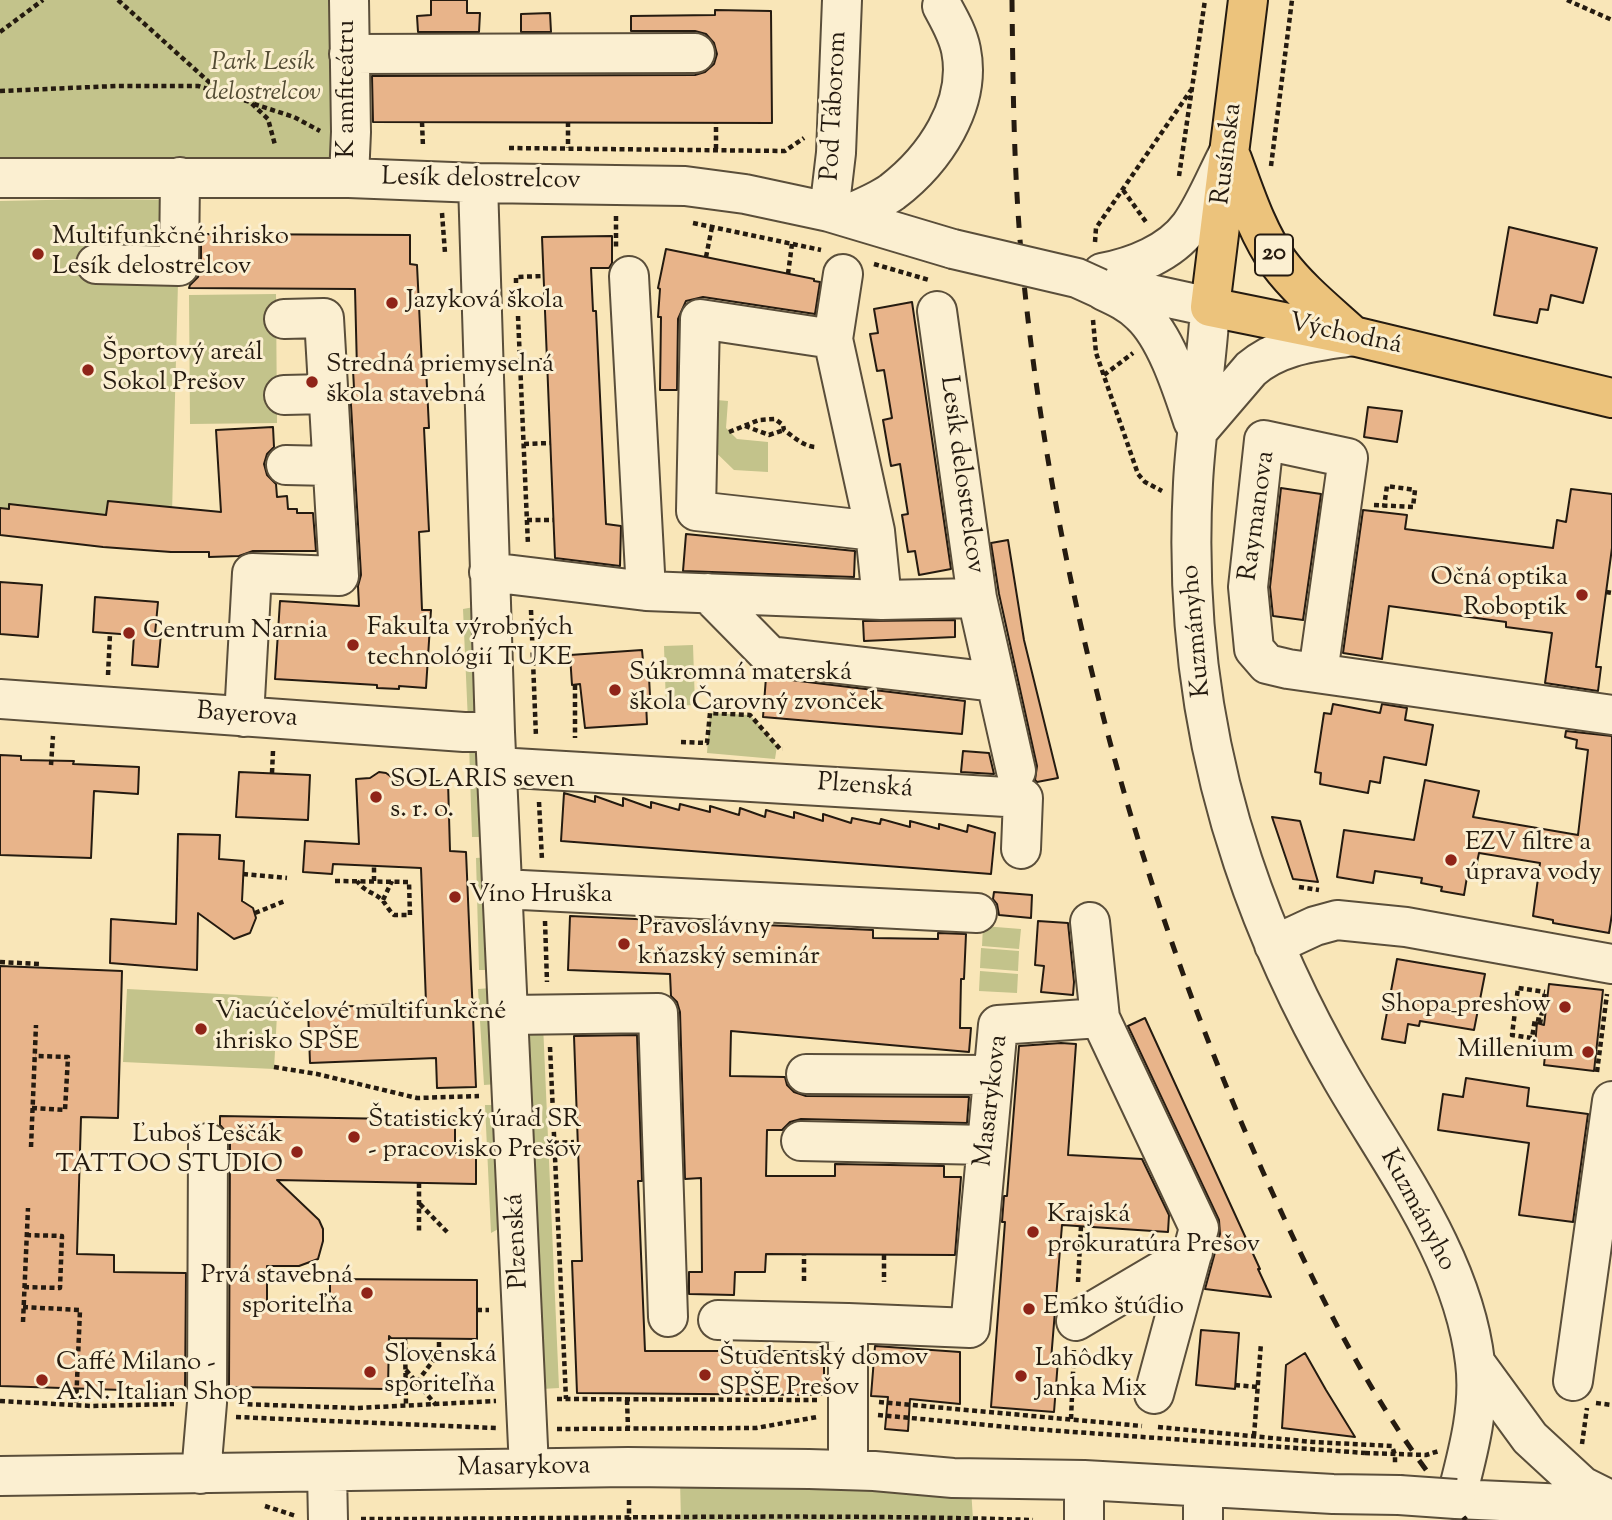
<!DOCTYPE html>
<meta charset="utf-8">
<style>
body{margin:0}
canvas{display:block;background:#f9e6b8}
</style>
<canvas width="1612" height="1520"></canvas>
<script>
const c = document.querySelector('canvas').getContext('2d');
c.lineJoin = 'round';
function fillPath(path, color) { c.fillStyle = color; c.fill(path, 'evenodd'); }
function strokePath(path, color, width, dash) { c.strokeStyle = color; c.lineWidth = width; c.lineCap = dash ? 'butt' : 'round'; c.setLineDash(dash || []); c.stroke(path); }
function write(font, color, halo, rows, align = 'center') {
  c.font = font + ' "Sorts Mill Goudy",serif'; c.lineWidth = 6; c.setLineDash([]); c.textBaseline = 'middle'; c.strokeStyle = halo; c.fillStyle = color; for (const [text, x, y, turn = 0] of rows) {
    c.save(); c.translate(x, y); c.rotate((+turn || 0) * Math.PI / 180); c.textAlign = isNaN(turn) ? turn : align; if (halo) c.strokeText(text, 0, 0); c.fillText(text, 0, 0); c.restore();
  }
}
fillPath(new Path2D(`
 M0 0H350L349 161 0 157Z
 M92 199 185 200 180 205 171 552 0 534V201Z
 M276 294 277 423 190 424 189 295Z
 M705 399 728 401 726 428 737 439 768 442V472L734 470 702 439Z
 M474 607 483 709 468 722 463 609Z
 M693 645 695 705 666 706 664 646Z
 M710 713 750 715 777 746 775 759 707 753Z
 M469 743 479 747 487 837H472Z
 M488 857 491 970H479L476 858Z
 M983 926 1021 929 1019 949 982 946Z
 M981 948 1019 951 1018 971 980 968Z
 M980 971 1018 974 1017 993 979 991Z
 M491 988 497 1084 484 1085 478 989Z
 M127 989 278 997 274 1069 123 1062Z
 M527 1024H543L559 1388 542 1389Z
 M485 1105H498L502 1227 491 1233Z
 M680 1481 971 1488 973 1520H681Z`), '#c3c38b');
const building = new Path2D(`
 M431 0H467V13H480L479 32H418L417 16 431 15Z
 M715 10 771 11 772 123 373 122 372 76 695 75 705 72 714 64 717 54 714 43 706 34 695 31H631V16L715 15Z
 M550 13 551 32H521V14Z
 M1509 227 1597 248 1583 303 1551 295 1548 310 1540 309 1537 323 1494 315Z
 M201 234 410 235V264L417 265 422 367H426L429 428H424L429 531 419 532 422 610H431L426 688 399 686V689L377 688V685L275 679 280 601 359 606 358 586 361 575 350 388H354L353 370H357L355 289 189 288 190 285 198 277 201 267Z
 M612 236V263L609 268H591L593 311H596L606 524 621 526 620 566 555 558 542 237Z
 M666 249 814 279V281L820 282 815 314 703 297 686 301 678 319 677 390H660L661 317H658L660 289 658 288Z
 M912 302 951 569 919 575 915 551 908 552 902 515 908 514 900 464 891 466 883 420 892 418 884 370 877 371 870 334 878 333 874 309Z
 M1368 407 1402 411 1397 442 1364 437Z
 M273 427 274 447 267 454 264 464 267 475 276 484 277 497 287 496 288 509H297V513H313L316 551H253L239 556 209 557V552H171L103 547 0 535V508L9 509V504L106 515 108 501 221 512 216 430Z
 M1281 488 1321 494 1303 620 1273 616 1270 587Z
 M1571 489 1612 494V548L1596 667H1601L1598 691 1545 683 1552 633 1506 627V622L1389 606 1382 659 1343 653 1363 510 1407 515 1405 529 1553 548 1557 520 1566 522Z
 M686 534 855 551 854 577 683 571Z
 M1008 540 1024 640 1058 778 1037 782 1035 780 1037 766 999 594 991 543Z
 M0 582 42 585 38 637 0 634Z
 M95 597 158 602 155 634H161L158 667 132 665 134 635 93 632Z
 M955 620V637L864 641 863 621Z
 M642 650 644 672 649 677 650 696 646 702 647 724 585 728 580 684 572 685 570 655Z
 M766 677 965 701 962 734 763 717Z
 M1333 704 1380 713 1382 704 1407 708 1405 720 1433 725 1426 765 1384 757 1380 783 1370 781 1368 793 1320 784 1321 773 1315 772 1324 713 1331 714Z
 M1566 731 1612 736V914L1609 933 1553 923V920L1533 916 1540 863 1479 853 1475 872 1468 871 1464 895 1441 891 1442 887 1421 883 1422 878 1375 871 1373 883 1337 877 1344 830 1414 840 1425 780 1479 791 1473 817 1578 835 1588 750 1576 748 1577 740 1565 737Z
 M963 751 989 753 994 774 961 772Z
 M0 755 21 756V760L74 761 73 764 139 767 138 794 94 791 91 858 0 855Z
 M239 772 310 775 308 820 236 817Z
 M379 772 386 773 397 781H448L450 851 466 852 476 1087 437 1088 436 1058 310 1063 308 1008 426 1003 421 868 333 864 332 874 303 872 305 841 359 844 356 779 370 778Z
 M564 793 595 802V796L623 806V798L651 808V802L679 810 680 804 710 812V806L739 815 740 808 765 817 766 810 794 818V812L823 821V814L851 823 852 818 880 824 881 819 910 827V821L939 829V824L967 832 968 825 995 833 991 874 561 841Z
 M1272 817 1300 821 1318 882 1293 879Z
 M178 834 220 835 219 859 244 861 242 901 253 908 256 918 250 933 234 939 198 913 197 970 110 963 111 919 176 924Z
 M994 892 1032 895 1031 918 999 915 997 904 993 899Z
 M570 916 873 930V938L938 939V933L966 934 964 979H961L960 1028H971L969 1052 731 1031 730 1076 785 1077 787 1085 794 1092 806 1096 969 1097 967 1123 801 1119 790 1122 782 1130H767L766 1176H835V1164L944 1166V1177H961L955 1255 766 1254 765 1272H735L734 1295 689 1294V1272H702L701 1178 685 1179 680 1012 677 1002 671 996 670 974 568 970Z
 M1038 921 1068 923 1074 982 1073 995 1041 992 1044 966 1035 965Z
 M1397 959 1485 974 1474 1030 1420 1021 1419 1026 1408 1024 1405 1043 1382 1039Z
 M0 966 122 971 118 1118 81 1117 77 1254 114 1255V1272L186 1273 185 1392 0 1386Z
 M1549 984 1603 990 1594 1071 1544 1065 1546 1046 1535 1045 1537 1023 1544 1025Z
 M1145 1018 1260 1269H1258L1271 1297 1205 1289 1220 1234 1219 1220 1128 1026Z
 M637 1035 642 1181H638L645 1351H824V1395L577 1393 572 1261H582L574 1036Z
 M1061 1043 1076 1044 1068 1155 1142 1159 1169 1215 1168 1232 1062 1225 1051 1360H1058L1054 1412 991 1407 1005 1222H1002L1004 1196H1007L1019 1046Z
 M1466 1078 1529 1088 1527 1106 1588 1114 1573 1222 1519 1215 1529 1143 1438 1130 1443 1094 1463 1097Z
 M220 1116 455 1120V1153L476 1154V1184L277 1180 319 1220 323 1229V1241L318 1259 299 1266H267V1311L330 1313V1279L477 1280V1339L391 1338 389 1336 388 1389 229 1387 230 1143 227 1133 220 1125Z
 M1201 1330 1239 1333 1235 1389 1196 1385Z
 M875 1346 960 1352V1404L910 1399 908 1431 885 1429 888 1397 871 1396Z
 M1305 1353 1326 1390 1355 1437 1282 1428 1286 1365Z`);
fillPath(building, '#e8b48a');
strokePath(building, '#251b10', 2);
const minor = new Path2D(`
 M349 0 351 132 349 178
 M349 54 695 53
 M0 178H349L478 183 685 186 745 194 829 212 953 249
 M478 183 495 732 529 1468
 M829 212 836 153 842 0
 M844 216C860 209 878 202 892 192 934 160 972 105 961 50 958 34 949 19 942 6
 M96 264 179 266 180 177
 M1102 273C1134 267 1170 253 1190 226 1204 207 1217 175 1228 154
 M843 274 833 339 875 531
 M629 276 646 591
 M1100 283 1210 307C1207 366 1196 424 1193 483 1186 611 1202 740 1243 862 1268 937 1302 1010 1342 1079 1393 1167 1463 1258 1475 1362 1481 1408 1467 1456 1456 1499L1612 1506
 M1104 291C1117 297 1130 303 1141 314 1166 337 1182 388 1193 421
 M937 311 977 598
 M833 339 700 319 696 511 875 531 882 600
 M284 395 327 394
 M1197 432 1251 369C1280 344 1316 342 1353 336
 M286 465 331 466
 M489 572 646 591 882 600 977 598 1016 771
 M708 593 770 656 995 682
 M1318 673 1348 458 1264 440 1248 587 1254 649 1267 664 1288 669 1612 715
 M0 699 464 732H495
 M244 717 252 573 339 576 324 318 284 319
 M497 767 1023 798 1021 849
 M502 889 977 913
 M1090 922 1100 1018
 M1274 945 1315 926 1337 920 1406 927 1612 964
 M509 1015 658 1013 668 1317
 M806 1074 993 1075
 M801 1141 987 1145
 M718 1320 848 1323
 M1076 1321 1193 1252
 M1476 1364 1530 1438 1582 1486 1612 1501
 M1573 1381 1612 1101
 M848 1470V1323L970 1328 998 1025 1100 1018 1199 1228 1154 1394
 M327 1473 328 1520
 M201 1474 207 1403 208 1143
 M0 1476 628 1467 809 1469 874 1471 953 1478 1084 1480 1333 1494 1399 1495
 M1084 1480V1520
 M1203 1487V1520`);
const major = new Path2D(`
 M1248 0 1210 307 1353 336 1612 398
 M1232 159C1245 194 1257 232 1279 263 1299 290 1328 313 1353 336`);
strokePath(minor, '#5a4e3a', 42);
strokePath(major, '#251b10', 42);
strokePath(new Path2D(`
 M118 0 219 91
 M1567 0 1612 20
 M0 32 43 0
 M0 91 116 86H198L250 102 268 119 275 145
 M254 104 294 117 320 131
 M422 122 423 147
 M568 122V148
 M509 148 785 151 804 138
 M716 149V122
 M1271 166 1292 0
 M1179 176 1205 0
 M1123 190 1146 222
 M442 213 445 253
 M616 216V248
 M693 223 821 250
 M1095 242 1096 228 1191 90
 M706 257 712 227
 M874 264 929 280
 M788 274 792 244
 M516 283V277L544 276
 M518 316 528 545
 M1093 320 1096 353 1138 474 1145 482 1162 491
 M520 361 547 360
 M1104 375 1133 353
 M430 398 451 397
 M745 426 769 435 784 430
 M729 432 759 420 775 419 783 425 784 430C794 437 803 446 815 447
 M524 444 551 443
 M1374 505 1413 507 1415 490 1387 486 1384 507
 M527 520H554
 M1606 592 1612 593
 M531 610 536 737
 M108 675 110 634
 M575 685V738
 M681 742 707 743 710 713 750 715 780 749H783
 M51 765 53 736
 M272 773 273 751
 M539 802 542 860
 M243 874 287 878
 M335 881 409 882 410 915H394C389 911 386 904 382 900 374 892 366 893 357 881
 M374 881V866
 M1299 887 1319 890
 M383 900 392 881
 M255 913 285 901
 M545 921 547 982
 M0 962 39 964V968
 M1541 1020 1535 1019 1532 1038 1512 1035 1518 988 1545 992
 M1540 1024 1545 992
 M550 1047 566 1399
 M274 1067 317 1074 417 1098 479 1096
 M1597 1072 1607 994
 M32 1108 65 1110 68 1057 35 1056
 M554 1143 574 1142
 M31 1147 36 1025
 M419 1183V1233
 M420 1204 448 1233
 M884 1255V1282
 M804 1281V1254
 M1078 1282 1081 1226
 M24 1287 60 1288 62 1236 26 1235
 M23 1307 80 1310 76 1405
 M477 1310H489
 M23 1322 28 1208
 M405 1339 406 1406
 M406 1370 436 1405
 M417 1382 439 1353V1339
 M1235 1385 1258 1387
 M557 1399 818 1400
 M627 1400 628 1428
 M0 1401 92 1406 174 1404
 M879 1402 1142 1426
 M1596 1403 1612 1405
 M239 1404 357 1408 496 1401
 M878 1415 1019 1428 1365 1453
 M236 1417 496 1428
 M1071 1419 1074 1350
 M1158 1427 1313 1442 1392 1446 1395 1455V1464
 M557 1429 756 1428 817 1417
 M1254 1436 1261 1343
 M1582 1444 1587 1408
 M629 1500V1520
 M265 1506 296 1516
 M361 1519C585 1519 808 1513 1033 1520`), '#251b10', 4.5, [5, 3.5]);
strokePath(minor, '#fbefd1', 38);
strokePath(major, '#ecc37c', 38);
strokePath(new Path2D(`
 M1012 0C1013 94 1014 189 1024 283 1056 593 1143 911 1273 1194 1325 1308 1383 1424 1466 1520`), '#251b10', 5, [12, 12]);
const minorBridge = new Path2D(`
 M953 249 1077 278 1099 288
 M1399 1495 1456 1499`);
strokePath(minorBridge, '#5a4e3a', 42, []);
strokePath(new Path2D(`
 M1365 1453 1426 1455 1439 1451`), '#251b10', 4.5, [5, 3.5]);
strokePath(minorBridge, '#fbefd1', 38);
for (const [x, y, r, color] of [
 [38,254,7,"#8f2418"],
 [392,303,7,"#8f2418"],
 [88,370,7,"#8f2418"],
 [312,382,7,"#8f2418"],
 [1582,595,7,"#8f2418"],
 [129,633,7,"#8f2418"],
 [353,645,7,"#8f2418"],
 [615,690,7,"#8f2418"],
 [376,797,7,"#8f2418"],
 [1451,860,7,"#8f2418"],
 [455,897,7,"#8f2418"],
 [624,944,7,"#8f2418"],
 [1565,1007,7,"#8f2418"],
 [201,1029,7,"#8f2418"],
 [1588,1052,7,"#8f2418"],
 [354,1137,7,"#8f2418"],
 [297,1152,7,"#8f2418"],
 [1033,1232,7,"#8f2418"],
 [367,1293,7,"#8f2418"],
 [1029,1309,7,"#8f2418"],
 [370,1372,7,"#8f2418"],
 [705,1375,7,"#8f2418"],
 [1021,1376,7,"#8f2418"],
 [42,1380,7,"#8f2418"]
]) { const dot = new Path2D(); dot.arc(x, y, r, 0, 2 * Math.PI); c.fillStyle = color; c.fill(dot); strokePath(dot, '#fbefd1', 2.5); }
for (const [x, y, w] of [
 [1274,255,38]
]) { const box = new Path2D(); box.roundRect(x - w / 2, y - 20.5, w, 41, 5); c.fillStyle = '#fbefd1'; c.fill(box); strokePath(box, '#251b10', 2); }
write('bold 24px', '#251b10', null, [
 ["20",1274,255]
]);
write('italic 26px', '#544d35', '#fbefd1', [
 ["Park Lesík",263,65],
 ["delostrelcov",263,95]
]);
write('26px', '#251b10', '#fbefd1', [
 ["K amfiteátru",349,89,-90],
 ["Pod Táborom",836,106,-87],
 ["Rusínska",1229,154,-83],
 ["Lesík delostrelcov",481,181,1],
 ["Východná",1345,336,12],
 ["Lesík delostrelcov",960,475,82],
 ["Raymanova",1259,516,-82],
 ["Kuzmányho",1198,631,-95],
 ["Bayerova",247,717,4],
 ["Plzenská",865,788,4],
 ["Masarykova",993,1101,-83],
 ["Kuzmányho",1416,1211,62],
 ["Plzenská",519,1241,-93],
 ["Masarykova",524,1469,-1]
]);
write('26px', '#251b10', '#fbefd1', [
 ["Multifunkčné ihrisko",52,239],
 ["Lesík delostrelcov",52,269],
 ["Jazyková škola",406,303],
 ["Športový areál",102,355],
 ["Sokol Prešov",102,385],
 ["Stredná priemyselná",326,367],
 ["škola stavebná",326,397],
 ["Očná optika",1568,580,"right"],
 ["Roboptik",1568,610,"right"],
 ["Fakulta výrobných",367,630],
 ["technológií TUKE",367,660],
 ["Centrum Narnia",143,633],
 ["Súkromná materská",629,675],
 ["škola Čarovný zvonček",629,705],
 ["SOLARIS seven",390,782],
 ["s. r. o.",390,812],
 ["EZV filtre a",1465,845],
 ["úprava vody",1465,875],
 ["Víno Hruška",469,897],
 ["Pravoslávny",638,929],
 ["kňazský seminár",638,959],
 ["Shopa_preshow",1551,1007,"right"],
 ["Viacúčelové multifunkčné",215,1014],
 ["ihrisko SPŠE",215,1044],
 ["Millenium",1574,1052,"right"],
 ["Štatistický úrad SR",368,1122],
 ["- pracovisko Prešov",368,1152],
 ["Ľuboš Leščák",283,1137,"right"],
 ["TATTOO STUDIO",283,1167,"right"],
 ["Krajská",1047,1217],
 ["prokuratúra Prešov",1047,1247],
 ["Prvá stavebná",353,1278,"right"],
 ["sporiteľňa",353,1308,"right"],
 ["Emko štúdio",1043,1309],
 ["Slovenská",384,1357],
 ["sporiteľňa",384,1387],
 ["Študentský domov",719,1360],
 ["SPŠE Prešov",719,1390],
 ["Lahôdky",1035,1361],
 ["Janka Mix",1035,1391],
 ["Caffé Milano -",56,1365],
 ["A.N. Italian Shop",56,1395]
], 'left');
</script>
